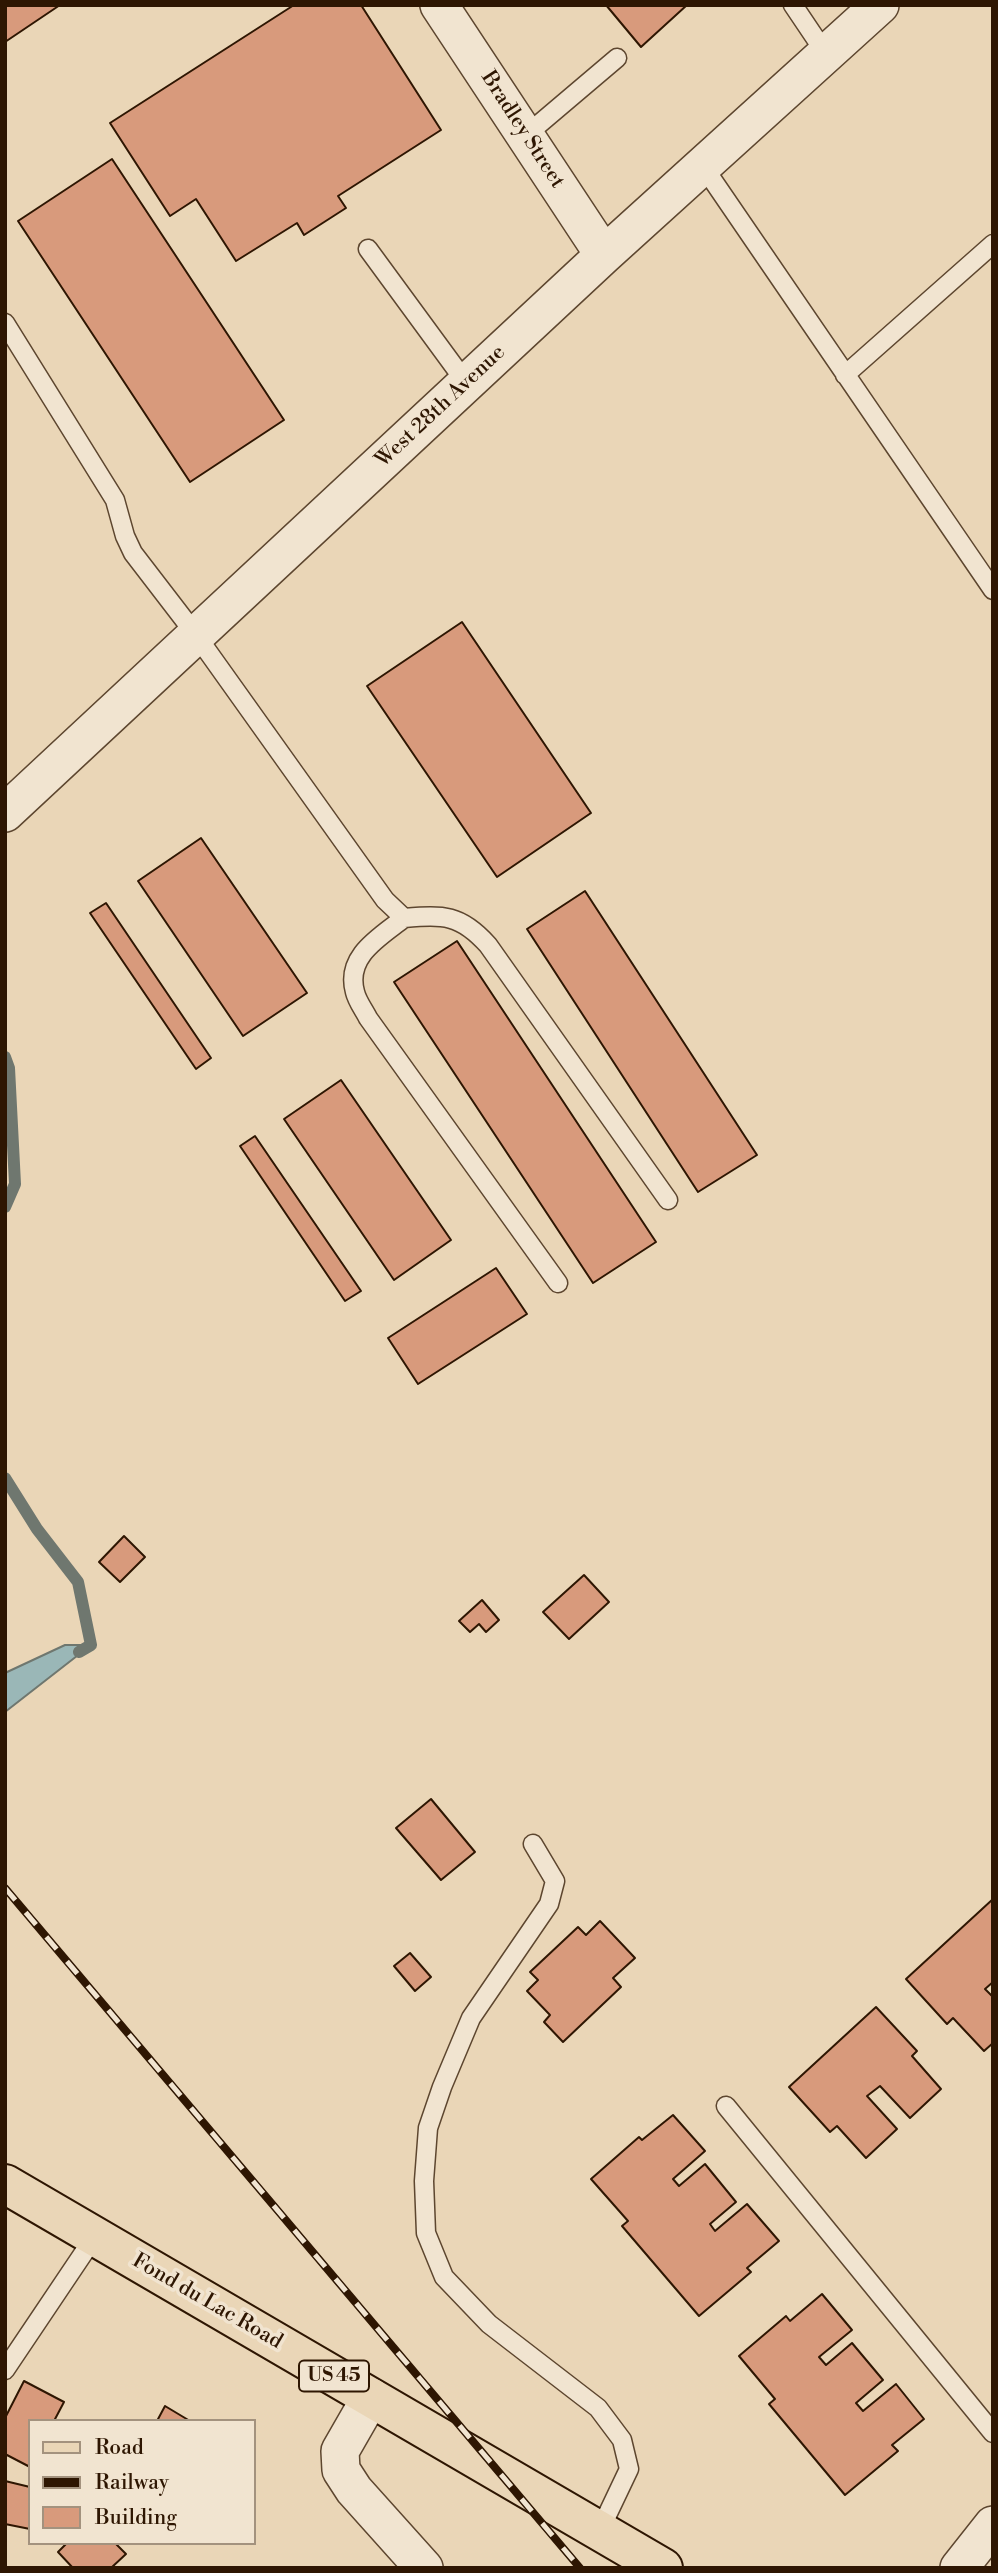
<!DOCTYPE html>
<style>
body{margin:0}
#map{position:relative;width:998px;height:2573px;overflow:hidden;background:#ead6b7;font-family:"Libre Bodoni",serif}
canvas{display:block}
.frame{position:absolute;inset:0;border:7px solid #2e1602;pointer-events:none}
.legend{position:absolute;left:28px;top:2419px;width:228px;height:126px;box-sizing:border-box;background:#f1e4d0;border:2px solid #a3927e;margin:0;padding:9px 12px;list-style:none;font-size:21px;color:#2e1602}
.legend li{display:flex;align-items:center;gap:14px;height:35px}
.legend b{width:35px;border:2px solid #a3927e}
</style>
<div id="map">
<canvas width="998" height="2573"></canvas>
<div class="frame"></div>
<ul class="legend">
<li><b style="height:9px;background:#ead6b7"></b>Road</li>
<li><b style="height:9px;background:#2e1602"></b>Railway</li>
<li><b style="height:19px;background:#d89a7c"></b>Building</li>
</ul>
</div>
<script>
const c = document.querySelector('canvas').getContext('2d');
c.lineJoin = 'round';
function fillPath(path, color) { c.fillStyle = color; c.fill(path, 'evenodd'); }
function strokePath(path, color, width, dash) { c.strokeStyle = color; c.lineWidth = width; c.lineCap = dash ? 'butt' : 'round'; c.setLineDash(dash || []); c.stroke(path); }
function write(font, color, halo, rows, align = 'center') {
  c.font = font + ' "Libre Bodoni",serif'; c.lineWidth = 7; c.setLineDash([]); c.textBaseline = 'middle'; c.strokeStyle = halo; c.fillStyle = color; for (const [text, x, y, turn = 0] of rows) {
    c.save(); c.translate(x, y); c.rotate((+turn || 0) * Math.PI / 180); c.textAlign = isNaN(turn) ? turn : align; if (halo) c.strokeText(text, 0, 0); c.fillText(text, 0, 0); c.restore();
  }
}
const water = new Path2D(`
 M65 1645H91L5 1712V1673Z`);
fillPath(water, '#9ab7b7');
strokePath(water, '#6f776f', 2);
strokePath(new Path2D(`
 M5 1057 9 1068 15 1184 5 1207
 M5 1478 37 1529 78 1582 91 1645 79 1652`), '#6f776f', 12);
const building = new Path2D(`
 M5 5H60L5 42Z
 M294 5H361L441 130 338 196 346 208 304 235 297 223 236 261 196 199 170 216 110 123Z
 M606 5H687L641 47Z
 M112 159 284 420 190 482 18 221Z
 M462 622 591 813 497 877 367 686Z
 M201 838 307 993 243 1036 138 881Z
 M585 891 757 1155 698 1192 527 929Z
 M106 903 211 1058 196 1069 90 913Z
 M457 941 656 1242 593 1283 394 982Z
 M341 1080 451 1240 394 1280 284 1119Z
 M255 1136 361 1291 345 1301 240 1146Z
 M496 1268 527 1314 418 1384 388 1338Z
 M124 1536 145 1557 120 1582 99 1562Z
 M584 1575 609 1602 569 1639 543 1612Z
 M482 1600 499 1620 486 1632 479 1624 470 1632 459 1621Z
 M431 1799 475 1852 441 1880 396 1828Z
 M993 1899V1982L985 1989 993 1997V2043L984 2051 953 2018 947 2024 906 1979Z
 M600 1921 635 1958 613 1978 621 1987 563 2042 544 2022 550 2015 527 1991 538 1980 530 1972 578 1927 586 1935Z
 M410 1953 431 1977 415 1991 394 1966Z
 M876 2007 917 2051 912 2056 941 2089 910 2118 880 2086 867 2096 897 2129 866 2158 837 2126 830 2132 789 2087Z
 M673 2115 705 2151 673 2179 679 2186 705 2164 736 2202 710 2224 715 2231 747 2204 779 2241 747 2268 751 2272 699 2316 622 2226 628 2221 591 2179 639 2137 642 2140Z
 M822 2294 852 2330 819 2357 826 2365 852 2343 883 2380 856 2403 863 2411 896 2384 924 2419 892 2445 898 2451 845 2495 769 2404 775 2399 739 2356 786 2316 790 2321Z
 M24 2381 64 2402 54 2421H30V2467L5 2454V2418Z
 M165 2406 190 2421H157Z
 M5 2481 30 2487V2529L5 2524Z
 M67 2543H115L126 2554 111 2568H73L58 2552Z`);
fillPath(building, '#d89a7c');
strokePath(building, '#2e1602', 2);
const service = new Path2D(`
 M793 5 826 54
 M525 136 617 58
 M703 166 993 590
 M368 249 467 384
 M5 323 115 500 125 536 133 553 196 635 385 900 404 918C444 915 460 914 488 945L668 1200
 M845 375 993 244
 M404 918C380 937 345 956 355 992 357 1001 364 1010 368 1018L558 1283
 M533 1844 555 1881 549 1904 471 2018 442 2087 428 2128 424 2181 426 2233 444 2277 489 2324 598 2408 622 2440 629 2469 600 2530
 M726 2106 993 2433
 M5 2370 95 2236`);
const minor = new Path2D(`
 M439 5 604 255
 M5 813 604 255 880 5
 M371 2397 340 2451 341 2470 354 2490 424 2568
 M959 2568 993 2525`);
const primary = new Path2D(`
 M5 2184 663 2568`);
strokePath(service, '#5d462f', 21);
strokePath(minor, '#5d462f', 40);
strokePath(primary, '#2e1602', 42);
strokePath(service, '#f1e4d0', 18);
strokePath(minor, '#f1e4d0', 37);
strokePath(primary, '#ead6b7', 38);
const rail = new Path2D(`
 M5 1888 580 2568`);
strokePath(rail, '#2e1602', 8);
strokePath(rail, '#f1e4d0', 5, [16]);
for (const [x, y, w] of [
 [334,2376,70]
]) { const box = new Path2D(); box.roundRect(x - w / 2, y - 15.5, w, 31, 5); c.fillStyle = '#f1e4d0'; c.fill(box); strokePath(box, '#2e1602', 2); }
write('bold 19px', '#2e1602', null, [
 ["US 45",334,2376]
]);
write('21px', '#2e1602', '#f1e4d0', [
 ["Bradley Street",522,130,57],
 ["West 28th Avenue",441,407,-43],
 ["Fond du Lac Road",207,2302,30]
]);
</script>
